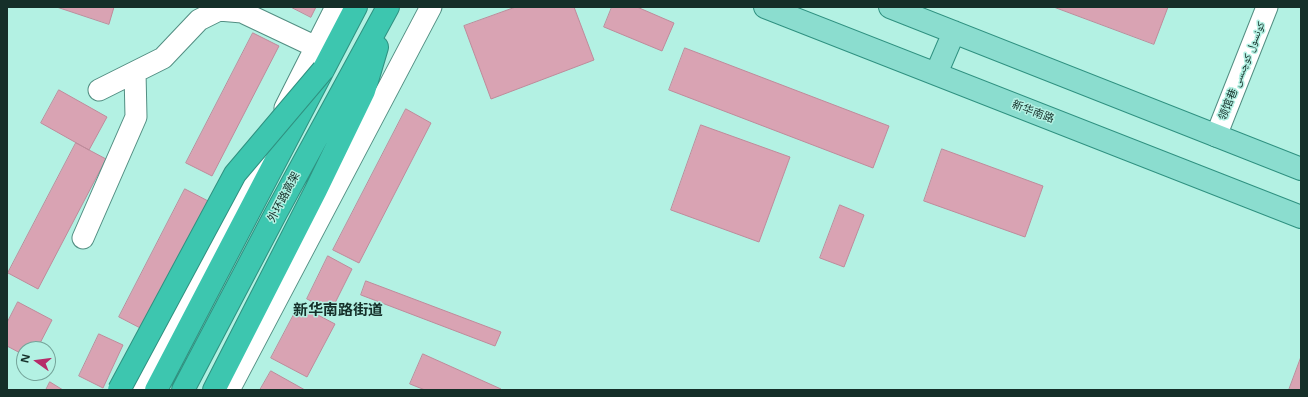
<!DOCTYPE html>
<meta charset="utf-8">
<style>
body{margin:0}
#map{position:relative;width:1308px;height:397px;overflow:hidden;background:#b3f1e3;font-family:"Noto Sans",sans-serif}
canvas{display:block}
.frame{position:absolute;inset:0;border:8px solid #152f29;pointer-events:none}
.north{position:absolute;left:16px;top:341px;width:40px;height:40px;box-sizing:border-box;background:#b3f1e3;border:1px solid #74a399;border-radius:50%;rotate:284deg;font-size:11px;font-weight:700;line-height:16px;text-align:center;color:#152f29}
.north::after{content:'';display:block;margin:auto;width:14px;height:18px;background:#b62d6a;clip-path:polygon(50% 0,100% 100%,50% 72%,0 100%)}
</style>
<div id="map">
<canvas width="1308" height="397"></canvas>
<div class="frame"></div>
<div class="north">N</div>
</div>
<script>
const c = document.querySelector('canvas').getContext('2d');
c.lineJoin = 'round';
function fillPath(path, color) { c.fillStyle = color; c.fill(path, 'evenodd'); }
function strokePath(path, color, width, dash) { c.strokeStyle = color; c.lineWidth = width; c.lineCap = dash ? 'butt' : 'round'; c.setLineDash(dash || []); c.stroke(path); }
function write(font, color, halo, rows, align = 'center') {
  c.font = font + ' "Noto Sans","Noto Naskh Arabic","Noto Sans SC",sans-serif'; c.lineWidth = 3; c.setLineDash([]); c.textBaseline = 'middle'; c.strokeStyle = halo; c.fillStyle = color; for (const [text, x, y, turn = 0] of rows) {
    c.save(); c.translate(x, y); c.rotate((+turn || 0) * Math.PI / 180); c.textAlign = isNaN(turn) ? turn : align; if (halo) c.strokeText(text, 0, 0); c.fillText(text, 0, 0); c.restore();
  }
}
const building = new Path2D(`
 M57 7H114L109 24Z
 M291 7H316L311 17Z
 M516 7H574L594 60 491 99 464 26Z
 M612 7H637L674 23 662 51 604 27Z
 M1054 7H1168L1154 44Z
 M253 33 279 46 212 176 186 163Z
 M685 48 889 126 873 168 669 90Z
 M59 90 107 117 89 150 41 123Z
 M406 109 431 123 359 263 333 250Z
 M701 125 790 157 759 242 671 210Z
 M76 143 106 159 38 289 8 273Z
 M942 149 1043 186 1025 237 924 201Z
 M185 189 212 203 146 331 119 317Z
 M840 205 864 215 844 267 820 258Z
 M328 256 352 269 331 311 307 299Z
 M366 281 501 332 495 346 361 295Z
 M18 302 52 320 37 349H24V355L7 346V323Z
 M299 305 335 324 307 377 271 358Z
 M99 334 123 345 103 388 79 376Z
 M423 354 501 389V390H425L410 384Z
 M1301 357V390H1289Z
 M271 371 305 390H260Z
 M50 382 63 390H46Z`);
fillPath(building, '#d9a3b3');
strokePath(building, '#be8a9a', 1);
const minor = new Path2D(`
 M99 90 163 58 199 20 219 10 242 12 316 47
 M285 108 336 7
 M1216 136 1267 7
 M83 238 136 117 135 72
 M142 390 267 143
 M229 390 431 7`);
const major = new Path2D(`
 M765 7 1301 217
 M890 7 1301 169
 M936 74 954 32`);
const highway = new Path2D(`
 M156 390 356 7
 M183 390 276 213 388 7
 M214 390 316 190 364 91 377 47`);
strokePath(minor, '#528e82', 23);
strokePath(major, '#2f9180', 24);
strokePath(highway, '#2f9180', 24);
strokePath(minor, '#fff', 21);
strokePath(major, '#8bddcf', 22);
strokePath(highway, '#3dc6af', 22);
const highwayBridge = new Path2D(`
 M119 390 235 174 323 70`);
strokePath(highwayBridge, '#2f9180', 24, []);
strokePath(highwayBridge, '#3dc6af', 22);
write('11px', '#152f29', '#b3f1e3', [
 ["领馆巷 كونسول كوچىسى",1242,71,-68],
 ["新华南路",1033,112,21],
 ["外环路高架",284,197,-62]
]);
write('bold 15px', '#152f29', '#b3f1e3', [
 ["新华南路街道",338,311]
]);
</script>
